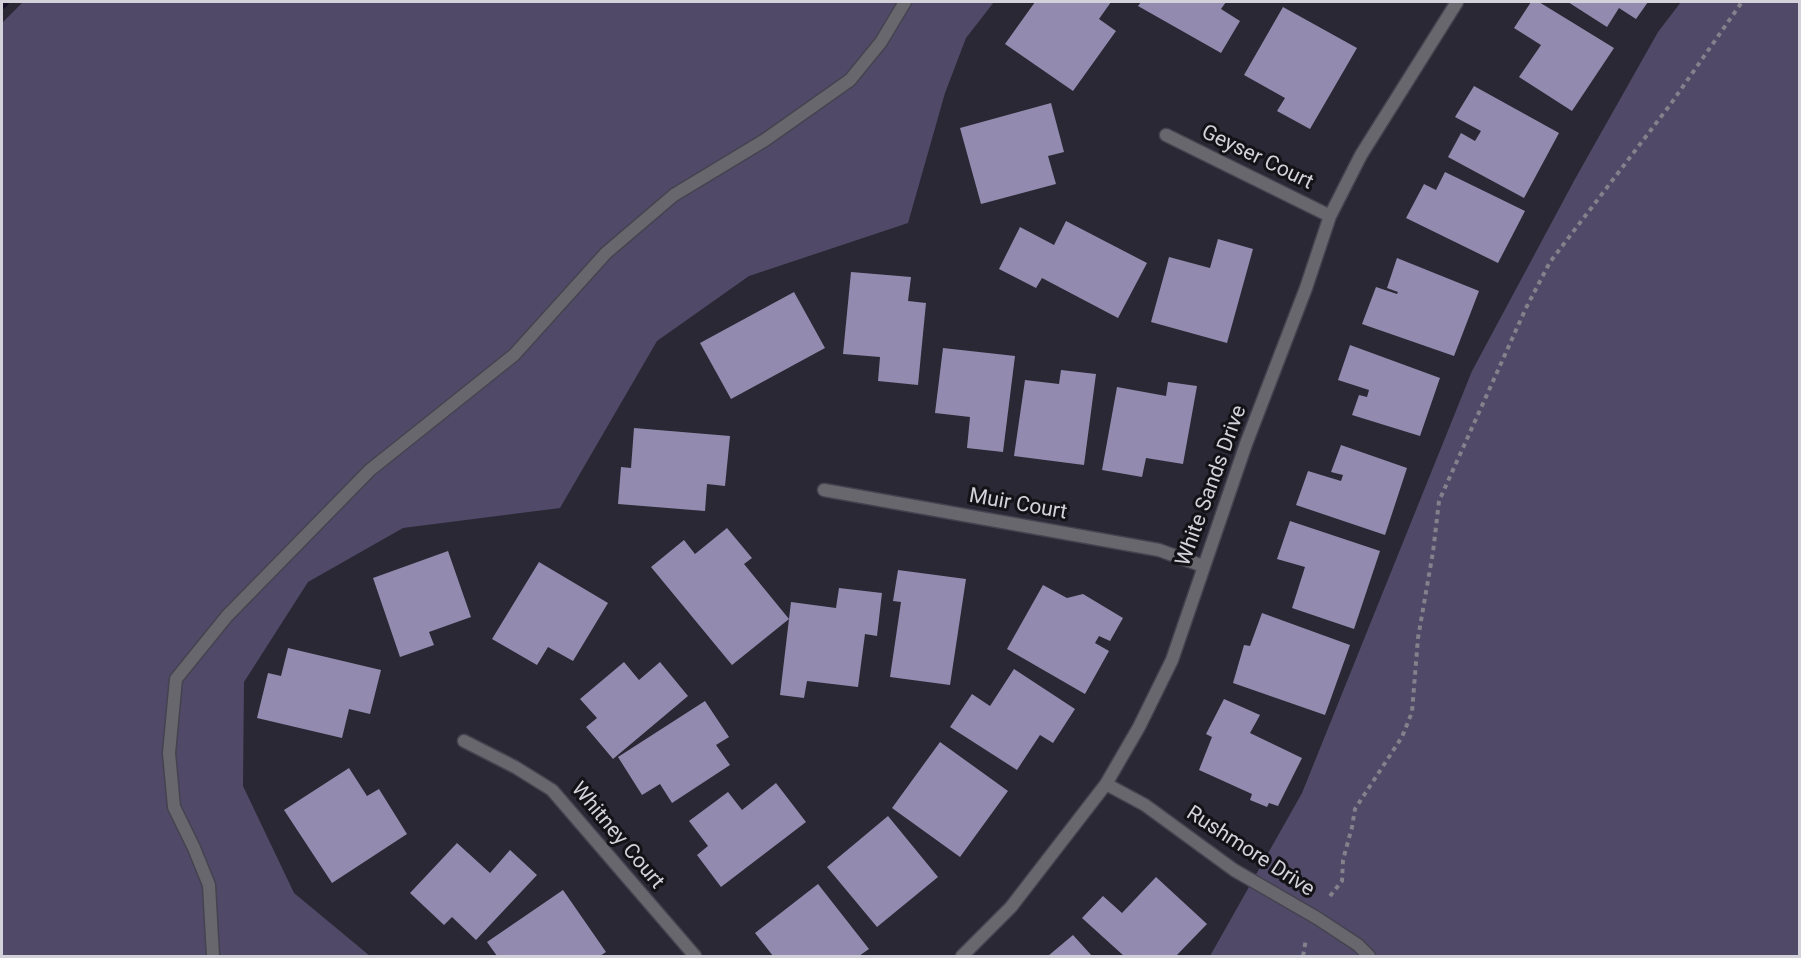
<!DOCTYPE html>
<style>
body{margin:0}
#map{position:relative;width:1801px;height:958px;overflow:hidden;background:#2a2834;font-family:Roboto,sans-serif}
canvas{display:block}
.frame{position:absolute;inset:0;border:3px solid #d3d2da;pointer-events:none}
</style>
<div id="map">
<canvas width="1801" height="958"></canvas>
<div class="frame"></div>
</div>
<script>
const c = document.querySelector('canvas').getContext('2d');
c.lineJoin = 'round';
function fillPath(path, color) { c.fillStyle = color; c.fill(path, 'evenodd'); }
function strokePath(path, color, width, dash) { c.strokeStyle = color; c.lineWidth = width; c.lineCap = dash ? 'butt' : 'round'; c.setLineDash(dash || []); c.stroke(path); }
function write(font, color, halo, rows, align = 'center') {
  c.font = font + ' Roboto,sans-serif'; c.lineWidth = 6; c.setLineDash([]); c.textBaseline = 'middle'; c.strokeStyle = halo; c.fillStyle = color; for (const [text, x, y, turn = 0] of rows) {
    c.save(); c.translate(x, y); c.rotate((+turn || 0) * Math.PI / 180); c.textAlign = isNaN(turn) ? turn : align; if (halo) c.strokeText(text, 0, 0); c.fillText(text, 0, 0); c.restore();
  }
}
fillPath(new Path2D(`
 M23 2H994L966 38 945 93 908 223 749 276 657 341 560 508 403 528 308 582 244 682 243 786 294 893 370 956H2V23Z
 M1681 2H1799V956H1210L1302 793 1472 371 1575 179 1658 32Z`), '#504968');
strokePath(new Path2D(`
 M2 4 4 2`), '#170f2b', 10);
fillPath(new Path2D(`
 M1035 2H1111L1099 19 1116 31 1073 91 1005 44Z
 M1141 2H1226L1221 9 1240 21 1221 53 1138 6Z
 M1531 2H1539L1614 48 1572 111 1519 77 1541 45 1514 28Z
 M1568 2H1648L1636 19 1619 8 1607 27Z
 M1283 7 1357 48 1310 129 1277 111 1285 98 1244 75Z
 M1474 86 1559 133 1524 198 1448 157 1461 133 1475 141 1481 131 1455 117Z
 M1051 103 1064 152 1048 156 1056 184 981 204 960 128Z
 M1445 172 1525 211 1498 263 1406 218 1424 184 1436 190Z
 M1066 221 1147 263 1118 318 1042 278 1036 288 999 269 1020 227 1054 245Z
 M1218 239 1253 249 1227 343 1151 322 1169 257 1210 268Z
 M1397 258 1479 291 1454 356 1362 324 1376 287 1397 294 1398 292 1387 288Z
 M851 272 911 277 908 301 926 303 918 385 878 381 880 357 843 354Z
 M794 292 825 348 731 399 700 343Z
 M1350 345 1440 378 1420 436 1352 415 1359 395 1367 397 1369 390 1338 380Z
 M943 348 1015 356 1003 452 967 448 970 417 935 413Z
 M1061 370 1096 374 1084 465 1014 456 1025 380 1059 384Z
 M1168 382 1197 386 1183 464 1146 458 1142 477 1102 470 1117 387 1166 396Z
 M634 428 730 436 725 486 707 484 705 511 618 504 621 467 631 468Z
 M1341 445 1407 468 1385 535 1296 505 1308 471 1341 481 1343 475 1331 472Z
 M1290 521 1380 551 1354 629 1292 608 1305 567 1277 559Z
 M727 528 752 558 744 564 789 619 732 665 651 567 684 540 695 554Z
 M448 551 471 617 429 632 434 645 400 657 373 578Z
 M539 562 608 603 573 661 548 647 537 665 492 639Z
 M898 570 966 579 950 685 890 677 901 602 893 601Z
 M1043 585 1067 598 1083 594 1123 618 1110 641 1099 636 1095 643 1109 651 1085 694 1007 649Z
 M839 588 882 593 877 636 865 634 858 687 807 681 804 698 780 695 791 602 836 608Z
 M1262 613 1350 645 1325 715 1233 683 1244 645 1250 646Z
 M288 648 381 670 370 714 349 709 342 738 257 718 268 673 281 676Z
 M624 662 639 680 660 662 688 696 613 759 586 727 597 718 580 699Z
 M1014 669 1075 709 1053 743 1040 735 1017 770 950 727 972 694 990 706Z
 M1224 699 1260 715 1250 733 1302 758 1278 806 1269 803 1267 807 1250 800 1252 794 1199 770 1212 737 1206 734Z
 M705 701 729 737 716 745 730 765 672 803 660 784 642 795 618 757Z
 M940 742 1008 791 960 857 892 808Z
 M349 768 367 796 379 789 407 834 332 883 284 810Z
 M776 783 806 822 721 887 697 855 708 846 689 821 728 792 742 810Z
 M888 816 938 877 877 927 827 867Z
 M457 843 490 873 510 850 537 875 476 940 452 917 444 925 410 893Z
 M1156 877 1207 924 1176 956H1124L1082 918 1103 896 1122 913Z
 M818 884 869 949 859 956H773L755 933Z
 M563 890 606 952 600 956H497L487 942Z
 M1073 935 1092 956H1048Z`), '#928baf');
const service = new Path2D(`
 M213 956 209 885 194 848 174 807 169 753 176 679 227 616 370 470 514 355 606 253 674 195 765 140 850 80 881 42 905 2`);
const minor = new Path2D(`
 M1166 135 1330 216
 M824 490 1159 550 1203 566
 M464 741 515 767 552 790 695 956
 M1106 784 1145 805 1234 870 1317 918 1358 945 1369 956
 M962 956 1011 907 1106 784 1139 727 1172 660 1246 444 1306 288 1330 216 1361 155 1457 2`);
strokePath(service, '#45434f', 15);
strokePath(minor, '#45434f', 15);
strokePath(new Path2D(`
 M1330 896 1342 881 1343 860 1352 827 1355 809 1402 737 1412 712 1418 638 1433 552 1439 501 1526 308 1550 262 1670 105 1742 2
 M1303 956 1306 939`), '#83818b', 4, [4.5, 4.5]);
strokePath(service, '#68676e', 12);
strokePath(minor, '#68676e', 12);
write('21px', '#d3d2da', '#131217', [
 ["Geyser Court",1257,158,26],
 ["White Sands Drive",1212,486,-70],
 ["Muir Court",1018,505,10],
 ["Whitney Court",617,836,50],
 ["Rushmore Drive",1250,852,33]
]);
</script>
